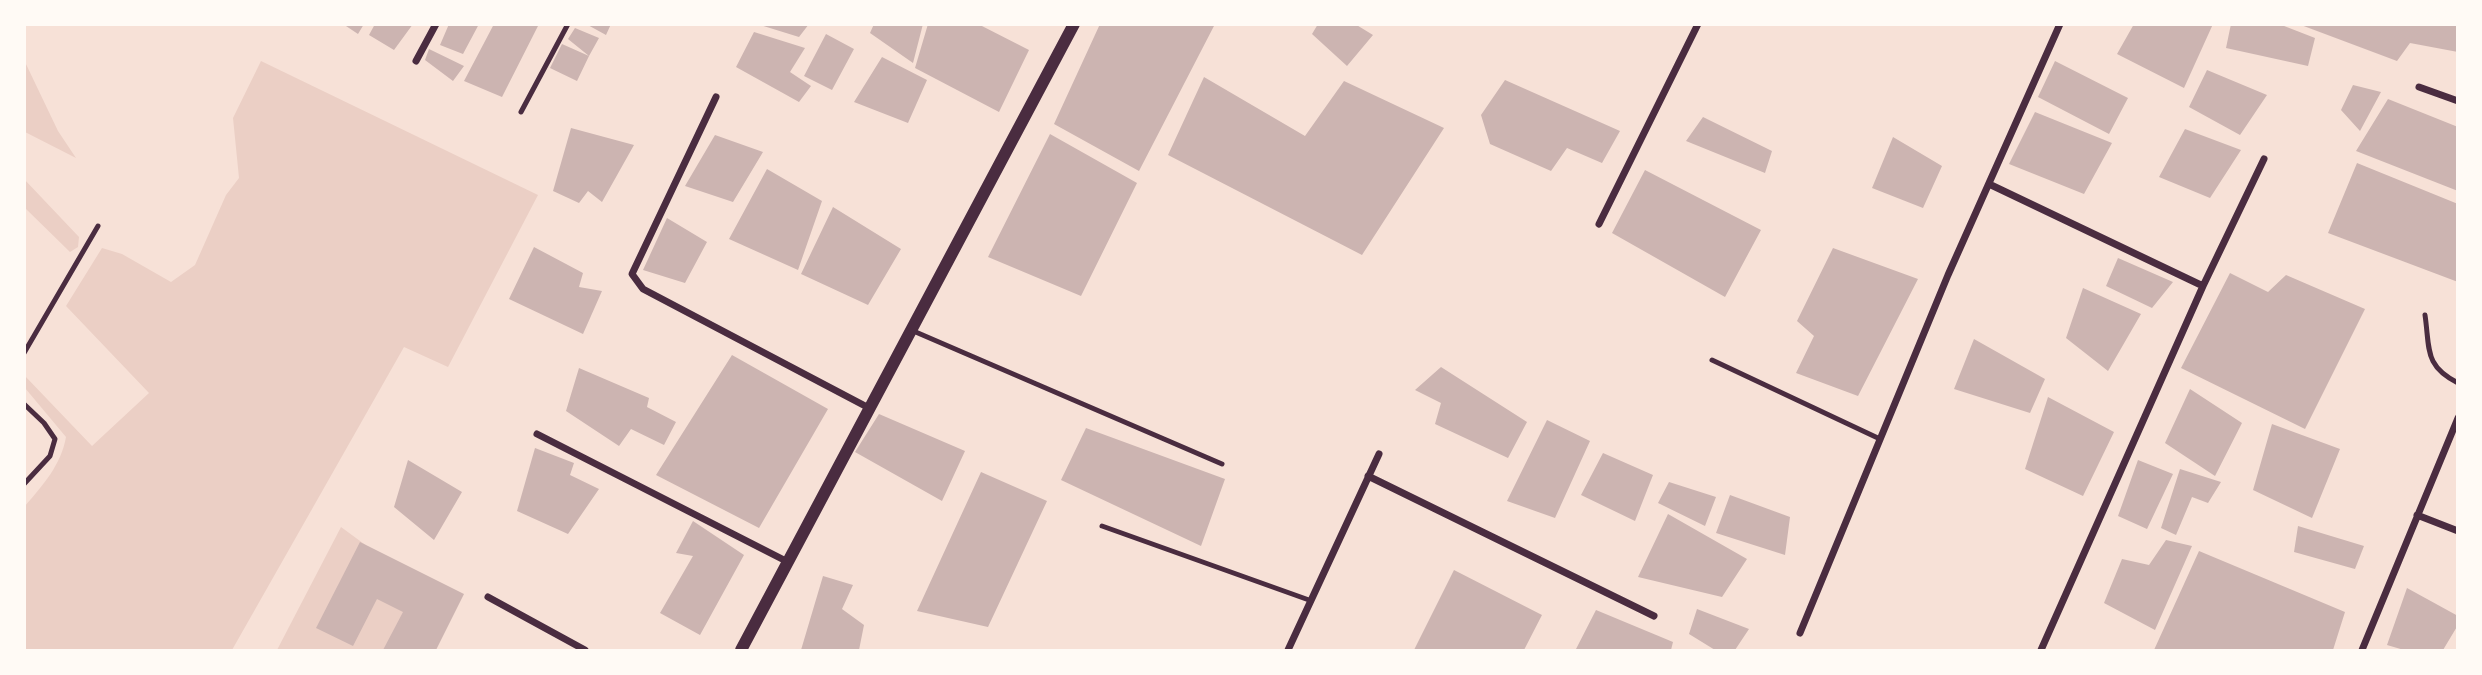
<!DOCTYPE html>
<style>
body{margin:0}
#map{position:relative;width:2482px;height:675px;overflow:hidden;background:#f7e1d7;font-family:Lato,sans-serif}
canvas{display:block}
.frame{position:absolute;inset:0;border:26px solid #fffaf5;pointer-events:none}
</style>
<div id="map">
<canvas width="2482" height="675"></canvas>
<div class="frame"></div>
</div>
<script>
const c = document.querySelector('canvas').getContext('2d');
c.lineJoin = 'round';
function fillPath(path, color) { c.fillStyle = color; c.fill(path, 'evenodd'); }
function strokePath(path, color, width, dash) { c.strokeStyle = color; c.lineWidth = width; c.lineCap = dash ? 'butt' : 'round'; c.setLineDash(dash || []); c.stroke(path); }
fillPath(new Path2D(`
 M261 61 538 195 448 367 404 347 232 650H25V506C43 485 61 465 66 437L25 388V376L92 446 149 393 66 306 102 248 122 254 171 282 195 265 226 195 239 178 233 118Z
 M25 62 58 131 76 158 25 132Z
 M24 179 79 237 78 247 70 252 25 208Z
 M341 527 435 596 405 650H277Z`), '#ebcfc5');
fillPath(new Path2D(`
 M343 24H364L358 34Z
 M375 24H413L394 50 369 35Z
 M449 24H479L463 54 440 45Z
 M494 24H539L502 97 464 81Z
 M586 24H611L606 35Z
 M757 24H809L799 37Z
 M874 24H923L913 63 870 33Z
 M928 24H978L1029 50 999 112 915 68Z
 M1100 24H1215L1139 171 1054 124Z
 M1318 24H1355L1373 35 1347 66 1312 34Z
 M2134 24H2213L2184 88 2117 54Z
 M2231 24H2279L2315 38 2308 66 2226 48Z
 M2458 24V52L2410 43 2397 61 2301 25Z
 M575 28 599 38 589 56 568 39Z
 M754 32 805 48 790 72 811 86 799 102 736 67Z
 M826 34 854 49 832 90 804 76Z
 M562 44 589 56 577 81 550 68Z
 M429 49 464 66 453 81 425 60Z
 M882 57 927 80 908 123 854 102Z
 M2055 61 2128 98 2109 134 2038 97Z
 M2207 70 2267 95 2240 135 2189 107Z
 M1204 77 1305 136 1344 81 1444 128 1362 255 1168 155Z
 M1505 80 1620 131 1602 163 1567 148 1551 171 1490 144 1481 115Z
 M2353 85 2381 92 2360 131 2341 110Z
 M2388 99 2458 127V191L2356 151Z
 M2035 112 2112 143 2084 194 2009 164Z
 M1703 117 1772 151 1765 173 1686 141Z
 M571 128 634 145 602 202 588 191 579 203 553 191Z
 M2185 129 2241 150 2210 198 2159 177Z
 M1050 134 1137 183 1081 296 988 257Z
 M715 135 763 152 733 202 685 186Z
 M1893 137 1942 166 1923 208 1872 188Z
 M2357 163 2458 204V282L2328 233Z
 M767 169 822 201 798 270 729 239Z
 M1645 170 1761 230 1725 297 1612 233Z
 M833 207 901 249 868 305 801 274Z
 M667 218 707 242 685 283 643 270Z
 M534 247 583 273 579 287 602 291 583 334 509 299Z
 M1833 248 1918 279 1858 396 1796 373 1814 336 1797 321Z
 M2118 258 2173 282 2152 308 2106 286Z
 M2230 273 2268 292 2286 275 2365 309 2305 429 2181 368Z
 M2083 288 2141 314 2108 371 2066 338Z
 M1974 339 2045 379 2030 413 1954 389Z
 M732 355 828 409 759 528 656 475Z
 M1441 367 1527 422 1508 458 1435 424 1441 403 1415 390Z
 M579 368 649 398 647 407 676 422 664 445 631 429 619 446 566 411Z
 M2190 389 2242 423 2215 476 2165 443Z
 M2048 397 2114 432 2083 496 2025 469Z
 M879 414 965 451 942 501 855 452Z
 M1547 420 1590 441 1555 518 1507 501Z
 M2272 424 2340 449 2312 518 2253 490Z
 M1086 428 1225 479 1201 546 1061 480Z
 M535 448 574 463 570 475 599 489 568 534 517 511Z
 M1603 453 1653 475 1635 521 1581 495Z
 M408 460 462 492 434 540 394 507Z
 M2138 460 2173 474 2147 529 2118 516Z
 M2180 469 2221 482 2208 503 2192 497 2176 535 2161 528Z
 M981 472 1047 501 988 627 917 611Z
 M1669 482 1716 497 1705 526 1658 503Z
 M1730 495 1790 517 1785 555 1716 533Z
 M1668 514 1747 559 1722 597 1638 577Z
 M693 521 744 555 700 635 660 613 693 556 676 553Z
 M2298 526 2364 546 2355 569 2294 552Z
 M2166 540 2192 546 2155 630 2104 603 2122 559 2149 565Z
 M360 542 464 594 436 650H383L403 612 377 599 353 646 316 628Z
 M2199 551 2345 612 2333 650H2154Z
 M1454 570 1542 615 1524 650H1414Z
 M823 576 853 585 842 609 864 625 859 650H801Z
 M2407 588 2458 616V625L2443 650H2404L2387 645Z
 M1697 609 1749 629 1735 650H1715L1689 634Z
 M1596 610 1673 642 1671 650 1576 649Z`), '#ccb4b1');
strokePath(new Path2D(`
 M521 112 568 24
 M2425 315C2430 349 2424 366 2458 383
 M911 330 1222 464
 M24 353 98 226
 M1712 360 1880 439
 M24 404 44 423 55 439 50 456 24 484
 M1102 526 1309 600`), '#4a2c40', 5);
strokePath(new Path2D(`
 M416 61 436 24
 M2419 87 2458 101
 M716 97 632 274 643 289 869 408
 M1989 184 2203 286
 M1599 224 1698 24
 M537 434 788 562
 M1368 476 1654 616
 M2417 515 2458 531
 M488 597 585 650
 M1800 633 1948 275 2060 24
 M1288 650 1379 454
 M2041 650 2203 286 2264 159
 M2362 650 2458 418`), '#4a2c40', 7);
strokePath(new Path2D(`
 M741 650 1074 24`), '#4a2c40', 12);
</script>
